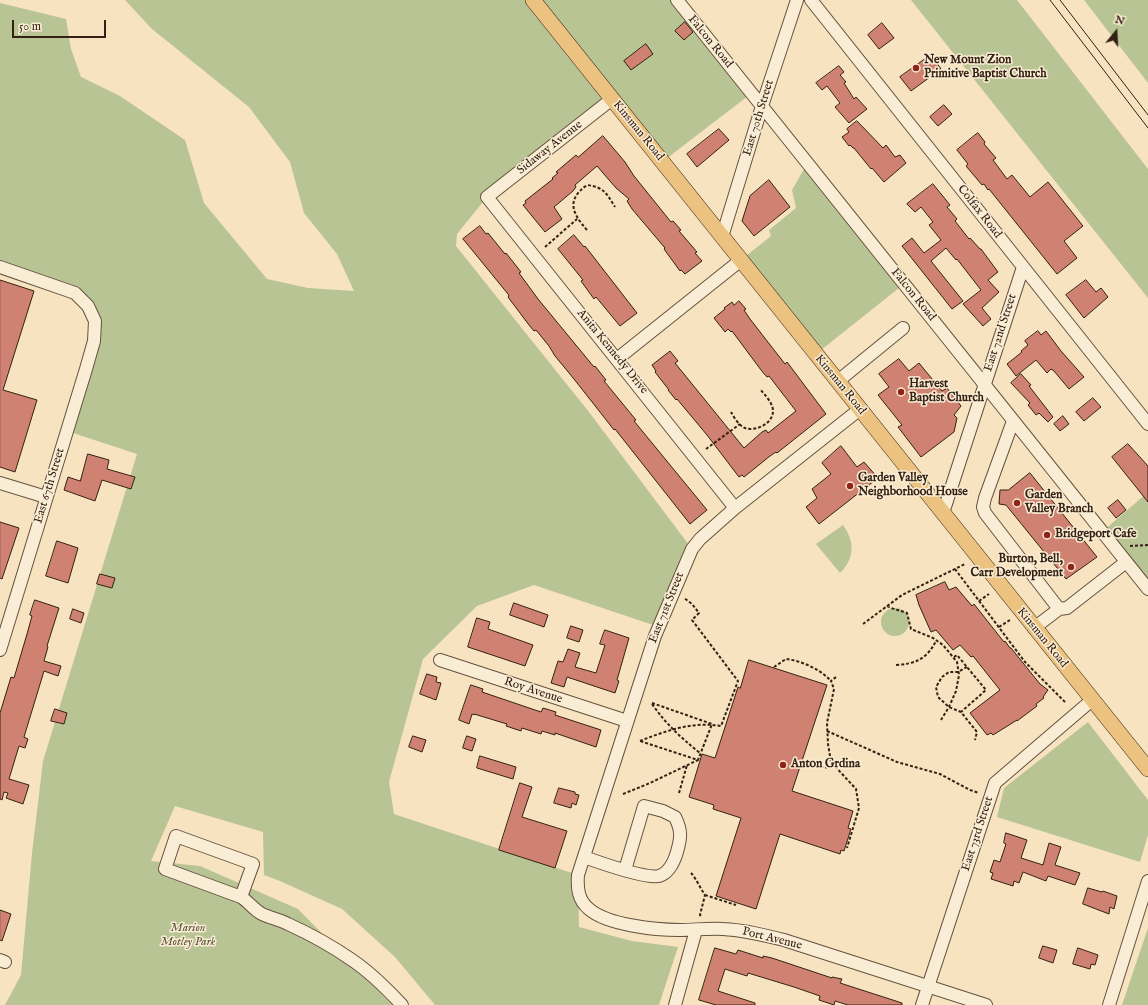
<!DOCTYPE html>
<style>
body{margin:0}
#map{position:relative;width:1148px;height:1005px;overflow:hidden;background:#f7e3bf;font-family:"IM FELL English",serif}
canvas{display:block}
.north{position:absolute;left:1096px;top:12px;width:40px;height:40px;-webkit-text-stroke:3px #faedd5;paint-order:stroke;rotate:18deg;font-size:11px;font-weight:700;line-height:16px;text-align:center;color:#342113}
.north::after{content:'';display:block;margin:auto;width:14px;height:18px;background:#342113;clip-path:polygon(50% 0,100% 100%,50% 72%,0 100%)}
.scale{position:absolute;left:12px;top:20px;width:94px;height:18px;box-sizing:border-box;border:2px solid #342113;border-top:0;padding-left:5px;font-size:12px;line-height:14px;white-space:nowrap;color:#342113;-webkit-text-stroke:3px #faedd5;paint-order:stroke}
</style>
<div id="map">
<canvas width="1148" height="1005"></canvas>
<div class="north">N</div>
<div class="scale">50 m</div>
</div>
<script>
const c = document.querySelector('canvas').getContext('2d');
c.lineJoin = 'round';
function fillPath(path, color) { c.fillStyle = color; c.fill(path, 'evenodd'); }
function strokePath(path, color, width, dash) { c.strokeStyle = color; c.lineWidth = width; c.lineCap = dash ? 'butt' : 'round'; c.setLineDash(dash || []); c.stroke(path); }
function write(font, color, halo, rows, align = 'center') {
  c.font = font + ' "IM FELL English",serif'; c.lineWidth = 3; c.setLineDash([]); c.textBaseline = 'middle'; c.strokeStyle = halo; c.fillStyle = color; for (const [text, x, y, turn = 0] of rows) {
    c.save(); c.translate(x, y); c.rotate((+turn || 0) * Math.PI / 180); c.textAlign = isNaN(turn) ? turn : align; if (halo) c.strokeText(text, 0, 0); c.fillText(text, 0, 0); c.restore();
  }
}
fillPath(new Path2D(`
 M125 0H677L752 93 662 162 612 99 487 197 457 234 456 246 589 412 692 549 659 627 534 585 477 606 423 659 389 782 394 814 578 875 579 927 632 941 678 947 659 1005H435L395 957 342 909 280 881 264 875 263 832 175 806 151 861 200 866 298 909 392 1005H5L21 975 32 853 43 761 137 454 67 431 95 321 75 293 0 267V3L66 19 71 49 81 77 120 96 185 140 204 203 267 279 308 288 354 291 337 254 304 213 290 162 249 107 152 29Z
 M911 0H1017L1148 169V298Z
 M1084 0H1148V83Z
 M804 169 811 172 904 284 816 354 741 260 771 236 769 230 796 208 792 190Z
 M1148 492V589L1102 532Z
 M843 525C855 542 855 558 840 573L816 544Z
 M881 622a14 14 0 1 1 28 0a14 14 0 1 1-28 0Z
 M1088 722 1148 800V835L1140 862 997 817 1004 788Z
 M1148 928V1005H1122Z`), '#b9c495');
const building = new Path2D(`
 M685 22 693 32 684 40 675 31Z
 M882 23 894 38 879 49 868 35Z
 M646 44 653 54 631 70 624 61Z
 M931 55 941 69 911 91 900 77Z
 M839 66 844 72 840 75 846 82 844 83 854 99 856 97 867 109 849 123 835 107 840 103 827 86 822 90 816 83Z
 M944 105 952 114 938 126 930 117Z
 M857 121 883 148 886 145 895 157 900 155 906 163 884 182 872 168 871 169 854 148H853L850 145 849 146 842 137 849 132 847 129Z
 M719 129 729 140 697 167 687 154Z
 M978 133 985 142 984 144 996 158 993 160 1007 179 1012 175 1030 197 1048 182 1083 226 1064 241 1077 258 1057 274 989 189 988 190 984 184 982 185 966 166 968 164 957 150Z
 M603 136 625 162 634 176 671 222 673 221 681 230 679 231 697 252 695 253 702 261 685 274 681 270 680 271 664 249 665 248 632 209 627 201 629 199 616 188 597 166 575 185 576 187 573 191 554 207 562 219 545 232 523 205 526 203 525 201 553 179 552 178 558 173 556 172 576 155 578 157Z
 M769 180 790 207 754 236 742 221 750 196Z
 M933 184 950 205 947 207 957 219 955 221 969 239 970 238 980 249H981L998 272 988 280 999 292 982 308 991 319 983 326 963 304 981 290 957 259 956 260 946 248 931 261 963 301 952 309 902 246 912 238 924 253 941 240 929 225 933 222 921 207 915 212 907 204Z
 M480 226 486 234 488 233 505 254 506 253 521 272 519 273 538 299 594 367 595 366 606 380 604 381 636 420 634 421 707 510 690 524 615 429 614 430 607 421 574 379 555 356 549 346 536 330 534 331 529 325 508 297 509 296 508 294 463 239Z
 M574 235 584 247 585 246 637 313 620 326 596 297 594 299 581 281 583 280 558 249Z
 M0 280 34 291 3 390 37 400 15 472 0 467Z
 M1086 280 1096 292 1101 288 1108 297 1084 318 1066 295Z
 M739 301 746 309 744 310 750 319 785 364 787 362 826 414 777 453 776 452 770 456 744 477 742 475 739 477 707 435 677 399 676 400 668 390H669L655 372 656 371 652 365 670 351 678 361 675 363 744 448 762 432 766 430 768 433 796 411 769 376 767 377 761 370 732 331 731 332 728 329 725 332 714 318 725 309 724 308 732 302 734 305Z
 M1038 331 1041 335 1046 331 1061 351 1084 377 1069 389 1054 371 1051 369 1047 373 1036 360 1016 376 1007 364 1022 352 1021 351 1028 345 1025 341Z
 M899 359 909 371 919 363 942 391 947 388 961 406 954 415 957 418 954 432 921 457 898 427 902 425 878 395 889 387 879 374Z
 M1021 374 1031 385 1029 386 1053 417 1048 422 1039 413 1036 415 1028 405 1030 403 1011 383Z
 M1093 398 1101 407 1084 421 1076 412Z
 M1063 416 1069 424 1060 431 1054 424Z
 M1128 444 1148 466V502L1112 457Z
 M841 446 857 467 864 462 878 478 819 524 806 507 817 498 812 489 831 474 822 463Z
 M88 454 109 460 107 469 135 477 131 489 102 480 95 501 64 490 68 477 80 481Z
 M1030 473 1097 557 1066 579 1006 505 999 504 1000 490H1008Z
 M1118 500 1126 510 1116 518 1108 508Z
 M0 522 19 528 2 579 0 578Z
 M57 541 78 548 68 583 46 576Z
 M100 574 115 578 112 588 97 584Z
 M945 582 949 590 956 587 972 606 974 604 1004 642 1005 641 1010 648H1011L1040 684 1048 690 1043 697 1044 698 1036 704 1037 706 1017 721V720L993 735 991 733 987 735 970 713 1000 690 973 656 971 657 960 645 953 650 936 630 931 632 919 605 916 595Z
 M35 600 59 608 47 646 48 647 44 661 61 666 58 676 44 671 24 737 28 739 25 748 19 746 9 779 29 785 23 804 6 798 8 793 4 792 2 800 0 799V713L11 677 14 678 27 634 32 616 30 615Z
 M514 603 548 615 544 627 510 615Z
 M73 609 84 613 81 623 70 619Z
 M477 618 490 622 488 629 533 645 525 666 468 647Z
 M571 626 583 630 579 642 567 638Z
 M605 630 629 638 617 680 619 681 615 693 567 677 564 687 551 683 558 661 563 662 568 649 580 653 575 667 596 673 605 645 600 644Z
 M749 660 827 685 792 791 853 811 848 828 851 829 844 851 841 850 840 854 780 834 756 909 716 896 741 818 713 809 714 805 689 797 702 754 715 758 738 687 740 688Z
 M427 674 437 677 436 682 441 683 436 700 420 694Z
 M471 685 483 689 482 692 541 712 543 708 556 712 555 715 601 730 596 747 555 733V735L542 731 541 734 522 728 521 731 506 726 507 724 474 714V715L472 714 469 724 459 720Z
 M55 709 67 713 64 724 51 721Z
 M413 736 426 740 422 752 409 747Z
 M467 736 476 739 472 751 463 748Z
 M480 756 516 767 513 779 477 768Z
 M520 783 532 787 522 817 567 831 555 868 499 850Z
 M559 788 575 792V794L579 795 576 805 572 803 571 808 554 803Z
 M1006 833 1027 840 1021 858 1043 865 1049 843 1061 847 1055 865 1080 873 1075 885 1048 876 1046 881 1023 872 1019 883 1014 881 1013 886 991 879 993 873 990 872 994 860 1000 862 1006 844 1004 843Z
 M1088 888 1102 892 1103 891 1117 896 1114 909 1110 907 1109 914 1083 904Z
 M0 910 11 914 2 941 0 940Z
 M1043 946 1057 950 1053 963 1039 958Z
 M715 948 736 954 738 950 763 958V956L772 958 832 978V977L842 979 840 983 902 1003V1005H848L835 1001 834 1005 819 1000 820 996 794 987 748 973 747 976 725 969 718 991 755 1003V1005H716L699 1000Z
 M1078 948 1098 955 1095 965 1091 964 1090 969 1073 964Z`);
fillPath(building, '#cf8172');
strokePath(building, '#342113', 1);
const minor = new Path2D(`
 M677 0 1148 589
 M811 0 1148 424
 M612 99 487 197 735 508
 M722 237 762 106 797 0
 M0 267 75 293 88 306 95 321 94 341 86 369 0 650
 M617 359 741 260
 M838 381 903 328
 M860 409 735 508 700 539 692 549 655 636 578 875C577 888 578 900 589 909 607 925 656 930 680 930 694 930 709 928 723 929 744 930 764 935 784 940L986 1005
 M1013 421 985 498 983 507 985 513 1059 609 1034 628
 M0 483 46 497
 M943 513 1023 267
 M1059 609 1067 608 1126 562
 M440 660 627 721
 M584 857C598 862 646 879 659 876 669 873 674 862 677 852 681 838 682 831 675 817L663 811 644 806 625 870
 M241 897 253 864 176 836 165 869 241 897C249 902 254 910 262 914 271 918 280 920 288 924 310 934 332 946 352 960 370 972 387 989 402 1005
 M0 960 5 962
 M675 1005 696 930
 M922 1005 995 783 1092 700
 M1109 1005 1148 881`);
const major = new Path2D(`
 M533 0 1148 769`);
strokePath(minor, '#65523e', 14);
strokePath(major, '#342113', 16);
strokePath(new Path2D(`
 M587 230C572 213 566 200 587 185 604 187 607 194 615 207
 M545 247 577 219
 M731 412C734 417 738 425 745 428 756 432 774 423 773 410 772 402 765 395 760 389
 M706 449 740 424
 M1130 546 1148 545
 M955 569 1025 662 1066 703
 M979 601 989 594
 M887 606C894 610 900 610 907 613L911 629 933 638 943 645 957 662 959 675 956 691 949 707 941 720
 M863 624 902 595 965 564
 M999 627 1010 620
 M954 657 957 655 986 690 961 712
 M896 665C915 664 927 659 936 641
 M774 667 786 659C802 661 820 669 831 681
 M967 667 958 672H949L942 677 936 687 938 697 949 707 961 712 977 732 975 740
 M836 677 831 681 834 689 827 723 828 744 831 762 856 789 859 808 847 848
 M652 703 712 724 698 760
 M652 704C667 725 680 737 700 753
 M827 731 897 762 940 774 970 790 979 793
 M640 741C665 731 693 721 721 726L738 681 692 620 699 613 692 604 684 598
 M807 760 825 768 834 764
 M679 793 687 765
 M623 794 650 783 698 760 640 741
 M691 873C696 878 700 888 705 895L700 915 701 917
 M705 895 736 905`), '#342113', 2, [3, 2]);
strokePath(minor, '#faedd5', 12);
strokePath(major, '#ecc280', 15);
strokePath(new Path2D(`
 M1050 0 1148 128
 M1060 0 1148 115`), '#342113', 1);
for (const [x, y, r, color] of [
 [916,68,4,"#8f2418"],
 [901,392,4,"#8f2418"],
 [850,486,4,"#8f2418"],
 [1017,503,4,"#8f2418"],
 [1047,535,4,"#8f2418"],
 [1071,567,4,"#8f2418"],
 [783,765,4,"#8f2418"]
]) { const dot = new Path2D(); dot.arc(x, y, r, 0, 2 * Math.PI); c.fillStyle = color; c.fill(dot); strokePath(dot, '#faedd5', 1.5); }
write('12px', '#342113', '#faedd5', [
 ["Falcon Road",710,42,51],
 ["East 70th Street",759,118,-73],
 ["Kinsman Road",638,131,51],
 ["Sidaway Avenue",550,148,-38],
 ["Colfax Road",979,212,52],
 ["Falcon Road",913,295,51],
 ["East 72nd Street",1001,333,-72],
 ["Anita Kennedy Drive",612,352,51],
 ["Kinsman Road",840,385,51],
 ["East 67th Street",50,486,-73],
 ["East 71st Street",667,608,-68],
 ["Kinsman Road",1042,638,51],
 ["Roy Avenue",533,691,18],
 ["East 73rd Street",978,834,-72],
 ["Port Avenue",772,939,14]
]);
write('bold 12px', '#342113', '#faedd5', [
 ["New Mount Zion",924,61],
 ["Primitive Baptist Church",924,75],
 ["Harvest",909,385],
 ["Baptist Church",909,399],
 ["Garden Valley",858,479],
 ["Neighborhood House",858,493],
 ["Garden",1025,496],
 ["Valley Branch",1025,510],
 ["Bridgeport Cafe",1055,535],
 ["Burton, Bell,",1063,560,"right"],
 ["Carr Development",1063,574,"right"],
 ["Anton Grdina",791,765]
], 'left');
write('italic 12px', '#5c523a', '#faedd5', [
 ["Marion",188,929],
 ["Motley Park",188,943]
]);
</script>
